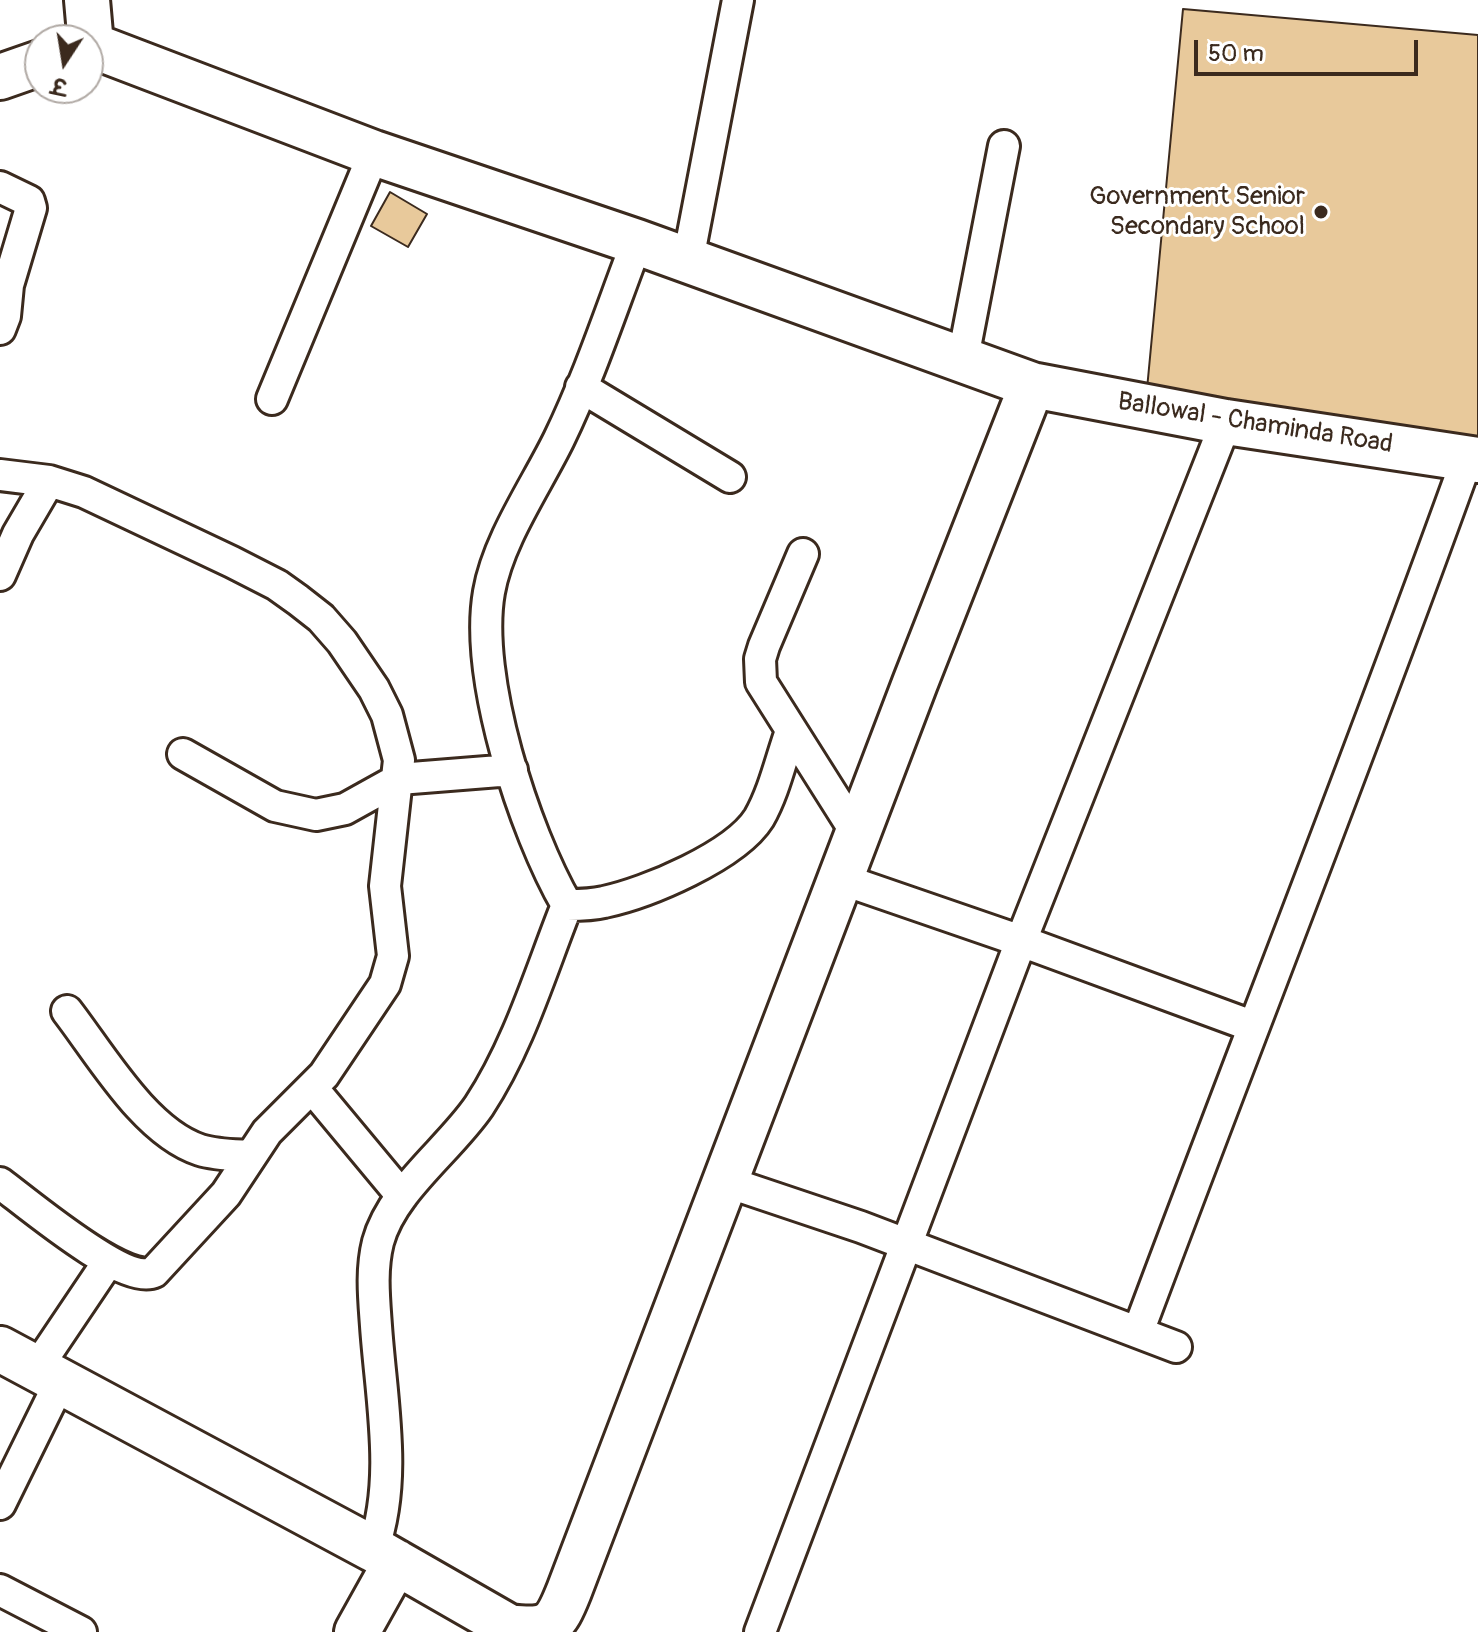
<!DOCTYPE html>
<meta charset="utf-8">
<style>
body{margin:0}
#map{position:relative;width:1478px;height:1632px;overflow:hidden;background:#fff;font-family:Pangolin,"Playpen Sans Deva",sans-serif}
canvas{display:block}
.north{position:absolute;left:24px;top:24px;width:80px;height:80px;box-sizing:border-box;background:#fff;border:2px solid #b1aaa5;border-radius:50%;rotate:192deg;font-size:22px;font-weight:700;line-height:32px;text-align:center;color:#3b2a1e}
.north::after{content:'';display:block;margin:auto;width:28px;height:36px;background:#3b2a1e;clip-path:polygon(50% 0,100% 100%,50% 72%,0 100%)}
.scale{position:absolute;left:1194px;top:40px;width:224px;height:36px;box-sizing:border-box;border:4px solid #3b2a1e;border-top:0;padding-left:10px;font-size:24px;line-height:28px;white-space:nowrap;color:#3b2a1e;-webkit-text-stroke:6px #fff;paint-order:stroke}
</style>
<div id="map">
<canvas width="1478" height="1632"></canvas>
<div class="north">उ</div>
<div class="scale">50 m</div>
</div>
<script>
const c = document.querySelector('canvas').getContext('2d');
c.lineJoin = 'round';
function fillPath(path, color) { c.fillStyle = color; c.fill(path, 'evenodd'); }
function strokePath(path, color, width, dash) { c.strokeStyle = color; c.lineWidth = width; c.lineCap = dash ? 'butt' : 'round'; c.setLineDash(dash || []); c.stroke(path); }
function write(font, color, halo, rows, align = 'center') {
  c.font = font + ' Pangolin,sans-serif'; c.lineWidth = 6; c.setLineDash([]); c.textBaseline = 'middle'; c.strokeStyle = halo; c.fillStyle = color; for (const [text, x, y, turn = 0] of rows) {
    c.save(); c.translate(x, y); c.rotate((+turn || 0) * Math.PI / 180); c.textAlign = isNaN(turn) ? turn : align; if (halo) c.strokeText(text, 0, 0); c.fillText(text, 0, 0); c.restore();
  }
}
const building = new Path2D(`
 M1183 9 1478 35V438L1147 389Z
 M390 192 427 214 408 247 371 226Z`);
fillPath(building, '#e8c99b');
strokePath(building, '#3b2a1e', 2);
const street = new Path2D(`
 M0 187 29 201 31 208 8 285 5 316 0 329
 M688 260 738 0
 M963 358 1004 146
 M581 387 730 477
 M272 399 374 153
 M0 475 49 481 84 492 232 562 277 585 298 600 321 618 342 642 374 689 387 715 399 760 385 886 393 956 385 984 324 1075 267 1132 226 1194 154 1272C125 1286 27 1203 0 1183
 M803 554 764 646 760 659 761 682 857 834
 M0 575 18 534 49 481
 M183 754 275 806 316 815 345 809 399 779 512 770
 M841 879 1021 941 1252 1026
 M567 905C579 905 592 905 604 902 647 893 735 856 759 818 774 792 781 759 791 731
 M67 1011C101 1055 145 1132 200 1150 216 1155 234 1155 250 1156
 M313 1089 402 1196
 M724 1181 861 1227 1176 1347
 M1138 1332C1247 1040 1362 751 1467 459
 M36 1369 108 1262
 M0 1504 61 1380
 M373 1549C398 1479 381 1399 376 1326 374 1298 371 1270 378 1242 392 1190 449 1150 479 1106 519 1045 540 973 567 905 524 831 474 677 489 592 498 540 536 486 559 439 590 375 612 307 637 242
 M0 1590 81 1632
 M760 1632 1021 941 1226 422`);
const secondary = new Path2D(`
 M87 0 91 45
 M88 46 91 45 374 153 637 242 1032 385 1226 422 1478 460
 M0 77 40 63
 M0 1349 373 1549 509 1627C550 1632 555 1626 569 1591L915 683 1032 385
 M357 1632 396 1562`);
strokePath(street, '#3b2a1e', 36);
strokePath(secondary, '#3b2a1e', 50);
strokePath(street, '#fff', 30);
strokePath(secondary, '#fff', 44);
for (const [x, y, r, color] of [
 [1321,212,8,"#3b2a1e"]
]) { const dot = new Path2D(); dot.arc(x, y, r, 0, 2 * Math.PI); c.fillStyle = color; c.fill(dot); strokePath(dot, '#fff', 3); }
write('26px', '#3b2a1e', '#fff', [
 ["Government Senior",1305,197],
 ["Secondary School",1305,227]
], 'right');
write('26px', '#3b2a1e', '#fff', [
 ["Ballowal - Chaminda Road",1255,424,9]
]);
</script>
